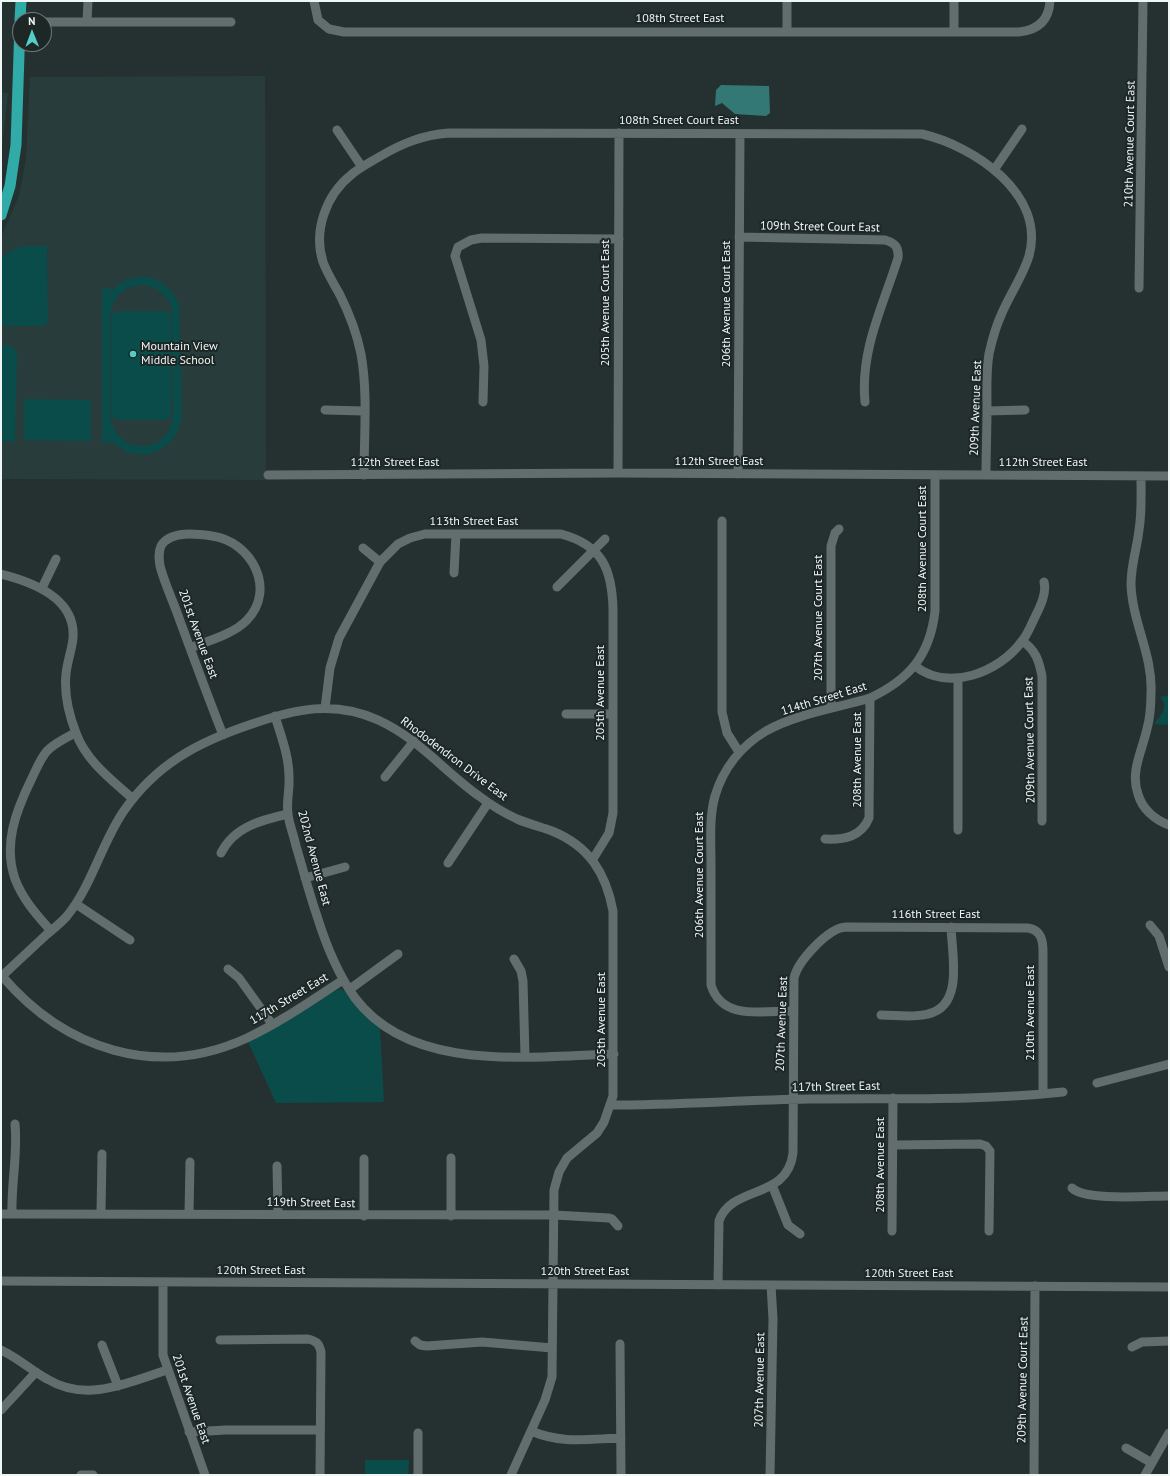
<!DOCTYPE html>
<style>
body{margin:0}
#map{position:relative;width:1170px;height:1476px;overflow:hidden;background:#253130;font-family:"PT Sans",sans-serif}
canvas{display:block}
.frame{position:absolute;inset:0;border:2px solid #eff6f6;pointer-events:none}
.north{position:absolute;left:12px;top:12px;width:40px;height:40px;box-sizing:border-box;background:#1c2726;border:1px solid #707a79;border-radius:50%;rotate:359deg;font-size:11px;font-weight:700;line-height:16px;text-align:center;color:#eff6f6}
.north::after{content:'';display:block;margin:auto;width:14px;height:18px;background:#54cdc8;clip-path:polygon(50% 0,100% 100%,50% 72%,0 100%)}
</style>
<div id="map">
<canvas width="1170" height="1476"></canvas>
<div class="frame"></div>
<div class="north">N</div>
</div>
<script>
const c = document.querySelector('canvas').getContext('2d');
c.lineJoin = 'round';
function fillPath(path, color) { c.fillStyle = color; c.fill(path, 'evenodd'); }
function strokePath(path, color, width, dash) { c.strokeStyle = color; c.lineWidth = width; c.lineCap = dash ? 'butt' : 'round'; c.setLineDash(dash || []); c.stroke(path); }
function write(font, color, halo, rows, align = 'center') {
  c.font = font + ' "PT Sans",sans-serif'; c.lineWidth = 4; c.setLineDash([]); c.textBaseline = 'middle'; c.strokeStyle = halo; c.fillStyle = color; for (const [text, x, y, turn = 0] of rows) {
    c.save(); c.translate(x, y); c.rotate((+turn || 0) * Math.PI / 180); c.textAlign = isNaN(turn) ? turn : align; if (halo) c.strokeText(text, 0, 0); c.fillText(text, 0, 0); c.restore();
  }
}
fillPath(new Path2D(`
 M265 76 266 480 1 479V237L19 196 26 159 30 77Z
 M1 93H8L1 156Z`), '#283c3b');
fillPath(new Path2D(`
 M28 246H47L48 323 42 326H1V257L16 248Z
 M141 276C159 278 172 287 179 304L182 415C179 452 136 469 111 440V443H102V288H110L111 291 123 281ZM144 285C159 288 168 296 172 310L173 415C170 453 122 458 111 421V311C115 294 127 285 144 285Z
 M117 311H166V313H171V418H166V420H118L117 418H112V313H117Z
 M1 345H10L17 351 15 442 1 441Z
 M24 399 91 400V441L24 440Z
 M1169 695V725L1154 724C1161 715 1169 708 1160 697Z
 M342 989 380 1028 384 1102 276 1103 248 1042 334 991Z
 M365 1460H409L408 1475H365Z`), '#0a4c4a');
fillPath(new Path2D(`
 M721 85 769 86 770 113 766 116 735 114 722 103 715 106 716 90Z`), '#347876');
strokePath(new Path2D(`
 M314 1 318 20 329 29 344 32H1019C1038 30 1049 20 1050 1
 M787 1V31
 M954 1V32
 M44 22H231
 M87 22 88 1
 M337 130 362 167
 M994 170 1022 129
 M739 237 885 240C895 243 899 247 898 258 883 306 860 350 865 402
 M1139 288 1143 1
 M483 402 484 366 481 340 455 256 458 247 471 240 482 238 619 239
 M325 410 364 411
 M987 411 1025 410
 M618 473 619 133
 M738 474 740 134
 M268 475 618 473 1169 476
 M364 475C364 436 368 393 361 354 357 334 349 313 340 295 334 284 327 273 323 262 313 231 326 195 351 175 359 168 369 163 379 157 401 144 422 135 449 133L922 134C974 146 1046 194 1029 256 1023 276 1010 294 1002 313 996 326 992 340 989 354 986 372 987 390 987 409 987 431 986 453 986 475
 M1141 476C1141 494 1142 512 1139 530 1137 548 1131 565 1131 584 1132 622 1153 655 1151 693 1151 705 1150 718 1147 729 1142 751 1130 772 1138 794 1142 809 1155 820 1169 825
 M722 521V712L727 733 739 752
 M363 548 380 562
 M454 573 456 534
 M1 574C33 582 76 598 73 638 72 650 67 662 66 674 64 693 69 715 76 733 86 761 112 780 133 799
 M557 587 605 539
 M42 588 56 559
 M1022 641C1036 650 1039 661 1042 676V821
 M190 648C208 641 234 634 247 620 277 589 251 541 212 536 198 534 170 530 161 546 158 552 159 559 160 566 165 585 174 603 180 621 194 659 208 697 223 735
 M915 666C948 692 999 673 1022 641 1028 634 1031 625 1035 617 1040 607 1047 593 1044 582
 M325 708 330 668 339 638 380 562 398 544 410 538 425 534H561C602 545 612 569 613 609V813L609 833 593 859
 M831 708V546L835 533 839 529
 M566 714H613
 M275 716C281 736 289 756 289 777 290 789 286 802 288 814 289 824 294 836 296 846 303 869 309 893 317 916 326 945 337 973 355 998 412 1074 531 1056 614 1054
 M385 777 414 741
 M958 830V679
 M825 839C844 840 861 837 869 818L870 698
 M221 853C234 827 261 820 288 814
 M448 863 488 803
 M305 878 345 867
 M76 904 130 940
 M1150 925 1159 936 1169 967
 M51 931C37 915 23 900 15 879 3 844 16 811 31 780 36 770 40 759 47 751 55 743 66 738 75 733
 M514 959 521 971 523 981 525 1056
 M228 969 239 978 272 1024
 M2 976C64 1049 156 1080 247 1038 281 1022 312 1000 343 980
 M1 977C16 963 31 949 46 935 53 929 61 923 67 916 92 885 101 845 123 812 156 764 198 742 252 724 295 709 334 700 378 720 418 738 445 772 479 796 491 805 504 813 517 819 529 824 541 827 552 831 589 846 606 873 613 911V1096L604 1122 597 1133 567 1158 559 1172 554 1190 552 1377 545 1400 511 1475
 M350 989 398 954
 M793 1011C763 1011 722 1021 711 985 711 944 711 904 711 863 711 842 709 817 715 796 723 769 741 746 766 731 796 714 837 708 870 698 910 679 930 655 935 611V475
 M881 1015C896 1015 913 1018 928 1014 964 1006 952 955 951 927
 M1097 1083 1169 1064
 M610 1105C676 1105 743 1100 809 1099 893 1098 979 1101 1063 1092
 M894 1145 980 1144 986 1146 990 1151 989 1231
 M364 1159V1216
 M277 1166 278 1213
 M772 1185 788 1225 800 1234
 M1072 1188C1085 1201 1148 1196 1169 1196
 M101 1213 102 1154
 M1 1214 554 1215 609 1218 612 1219 618 1226
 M12 1214C11 1184 18 1154 15 1124
 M189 1214 190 1162
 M451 1216V1158
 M892 1231 893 1098
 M1 1281 1169 1287
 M163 1282V1355L205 1475
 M718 1285 719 1221C731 1185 788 1200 793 1153L794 978C798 961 828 928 846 927L1028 928C1041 930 1043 940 1043 952V1094
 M220 1340 308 1339C316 1341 319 1343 321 1352L320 1475
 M415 1341 420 1345 427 1346 482 1342 552 1348
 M620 1344 621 1475
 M102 1345 118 1386
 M1132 1347 1142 1342 1169 1341
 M1 1350C18 1358 31 1370 47 1379 87 1403 127 1383 167 1370
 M1 1410 36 1372
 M531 1431C562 1444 588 1439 621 1438
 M189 1432 226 1430H320
 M418 1433V1475
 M1126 1448 1152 1463
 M81 1475H93
 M770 1475 773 1319 771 1285
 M1034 1475 1035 1286
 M1145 1475 1169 1433`), '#616e6d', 9);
strokePath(new Path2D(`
 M20 20 21 1
 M1 215 10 186 16 145 20 24`), '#30aba7', 11);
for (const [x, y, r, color] of [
 [133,354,4,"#54cdc8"]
]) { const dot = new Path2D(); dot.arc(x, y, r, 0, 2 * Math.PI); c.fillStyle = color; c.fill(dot); strokePath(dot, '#1c2726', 1.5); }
write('12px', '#eff6f6', '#1c2726', [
 ["108th Street East",680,19],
 ["108th Street Court East",679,121],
 ["210th Avenue Court East",1130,144,-89],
 ["109th Street Court East",820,227,1],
 ["205th Avenue Court East",606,303,-90],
 ["206th Avenue Court East",727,304,-90],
 ["209th Avenue East",976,408,-88],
 ["112th Street East",719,462],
 ["112th Street East",395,463],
 ["112th Street East",1043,463],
 ["113th Street East",474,522],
 ["208th Avenue Court East",923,549,-90],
 ["207th Avenue Court East",819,618,-90],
 ["201st Avenue East",198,634,70],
 ["205th Avenue East",601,693,-90],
 ["114th Street East",824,699,-17],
 ["209th Avenue Court East",1030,740,-91],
 ["Rhododendron Drive East",454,759,37],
 ["208th Avenue East",858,760,-90],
 ["202nd Avenue East",314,858,75],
 ["206th Avenue Court East",700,875,-90],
 ["116th Street East",936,915],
 ["117th Street East",289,999,-31],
 ["210th Avenue East",1031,1013,-90],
 ["205th Avenue East",602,1020,-90],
 ["207th Avenue East",782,1024,-88],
 ["117th Street East",836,1087,-1],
 ["208th Avenue East",881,1165,-90],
 ["119th Street East",311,1203,1],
 ["120th Street East",261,1271],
 ["120th Street East",585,1272],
 ["120th Street East",909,1274],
 ["207th Avenue East",760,1380,-89],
 ["209th Avenue Court East",1023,1380,-89],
 ["201st Avenue East",191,1399,71]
]);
write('12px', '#eff6f6', '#1c2726', [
 ["Mountain View",141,347],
 ["Middle School",141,361]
], 'left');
</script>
